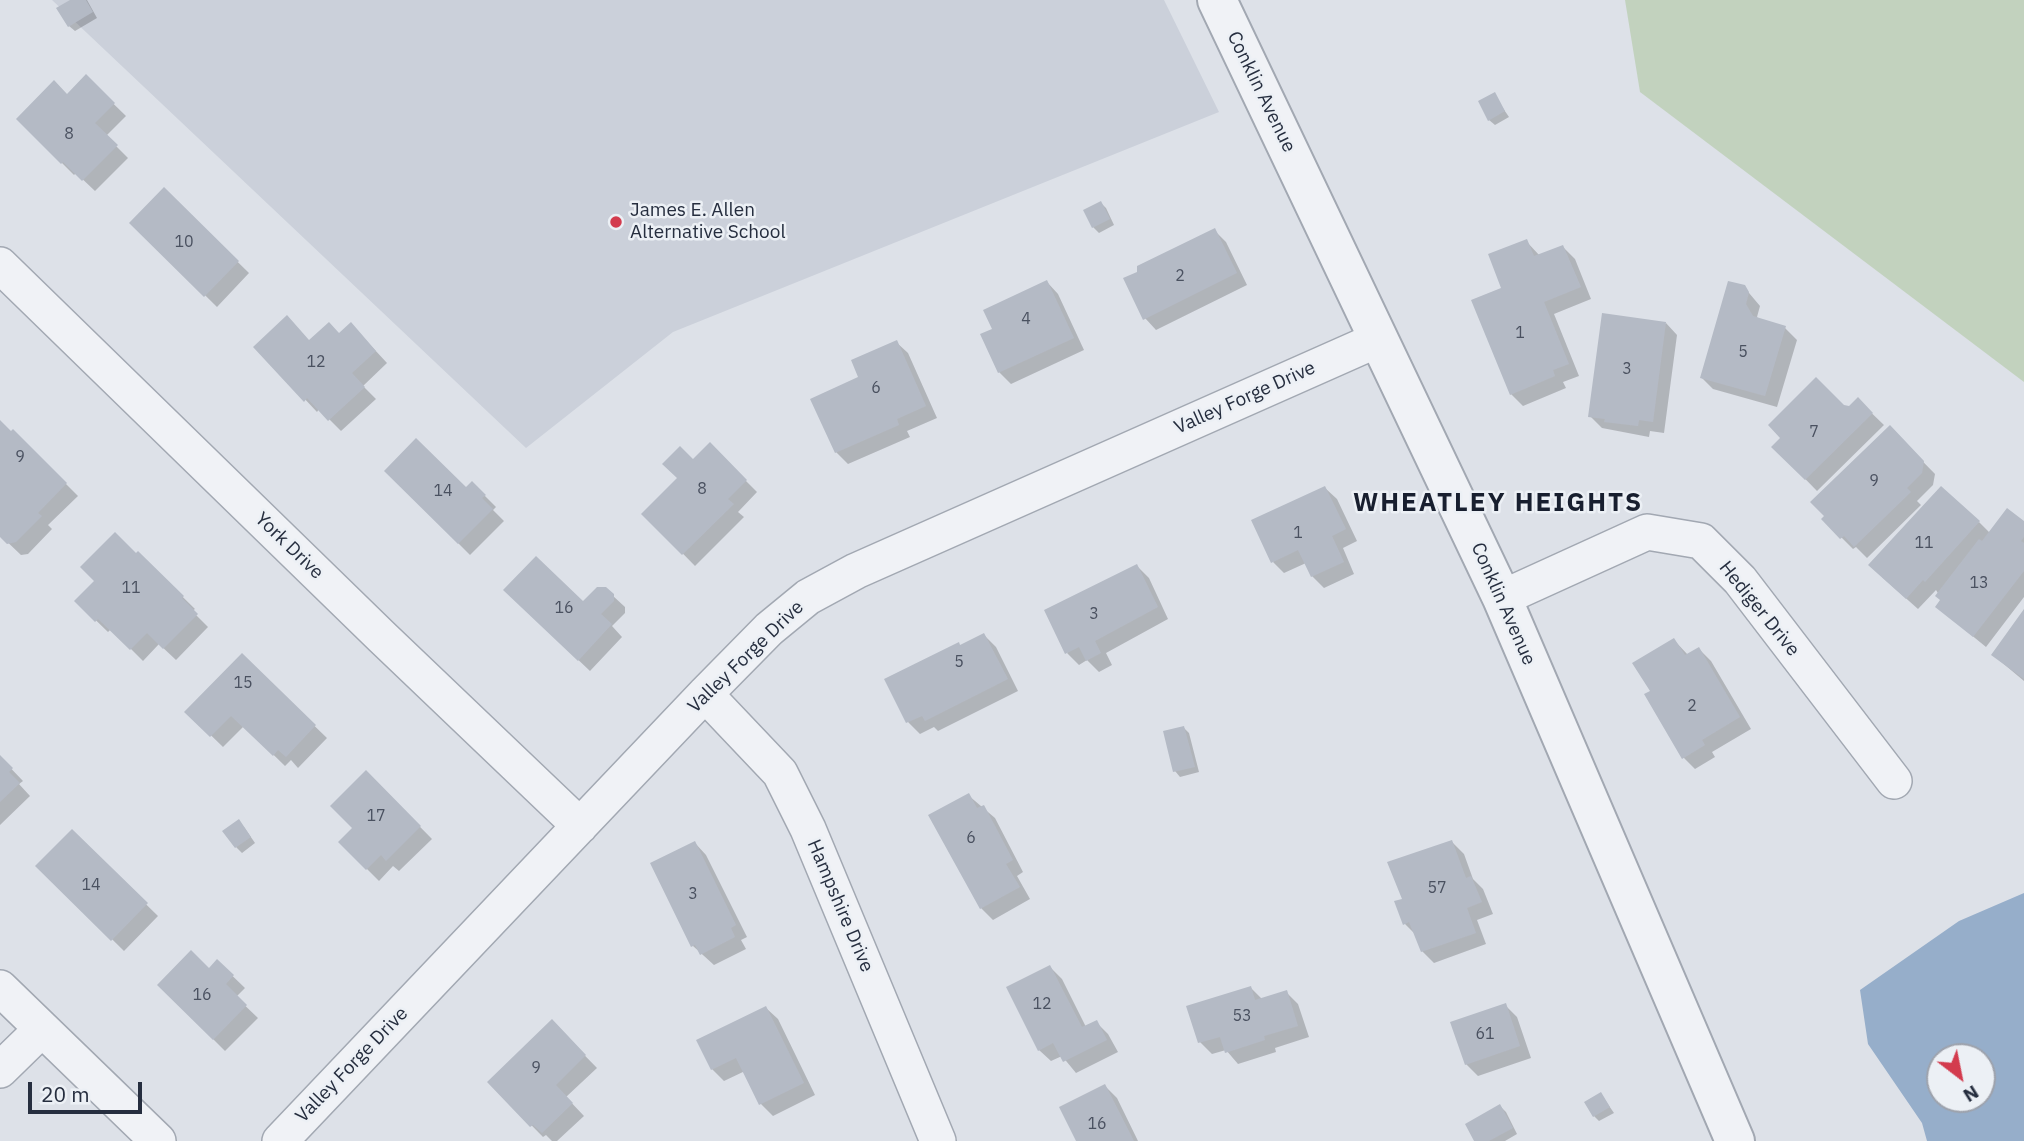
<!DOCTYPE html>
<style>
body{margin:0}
#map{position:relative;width:2024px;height:1141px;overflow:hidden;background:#dde1e8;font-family:"IBM Plex Sans",sans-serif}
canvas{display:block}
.north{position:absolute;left:1926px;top:1043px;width:70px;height:70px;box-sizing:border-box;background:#ecf0f5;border:2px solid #9da2ac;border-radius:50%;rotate:148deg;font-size:19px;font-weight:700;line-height:28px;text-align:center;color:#262e3f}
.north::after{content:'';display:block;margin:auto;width:24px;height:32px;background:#d33b4e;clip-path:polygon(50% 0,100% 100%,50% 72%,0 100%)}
.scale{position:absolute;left:28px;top:1082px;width:114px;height:32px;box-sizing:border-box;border:4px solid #262e3f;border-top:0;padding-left:9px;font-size:21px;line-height:24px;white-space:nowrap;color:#262e3f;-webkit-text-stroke:5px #ecf0f5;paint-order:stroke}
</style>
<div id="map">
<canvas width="2024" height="1141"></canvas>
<div class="north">N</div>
<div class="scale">20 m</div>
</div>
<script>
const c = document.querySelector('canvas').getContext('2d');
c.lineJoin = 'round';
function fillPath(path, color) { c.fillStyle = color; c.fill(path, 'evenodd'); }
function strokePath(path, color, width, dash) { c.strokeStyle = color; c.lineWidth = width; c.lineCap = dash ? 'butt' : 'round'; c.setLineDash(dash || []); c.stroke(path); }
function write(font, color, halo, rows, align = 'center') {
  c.font = font + ' "IBM Plex Sans",sans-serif'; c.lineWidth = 5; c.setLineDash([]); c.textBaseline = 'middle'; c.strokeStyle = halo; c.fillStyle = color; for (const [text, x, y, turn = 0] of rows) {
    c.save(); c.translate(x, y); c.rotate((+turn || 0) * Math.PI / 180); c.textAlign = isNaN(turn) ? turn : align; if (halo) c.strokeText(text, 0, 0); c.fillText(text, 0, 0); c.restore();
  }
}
fillPath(new Path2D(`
 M52 0H1164L1219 112 673 332 526 448Z`), '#cbd0da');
fillPath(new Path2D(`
 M1625 0H2024V382L1640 92Z`), '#c2d2be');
fillPath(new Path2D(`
 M2024 893V1141H1927L1922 1123 1868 1044 1860 990 1959 921ZM1940 1057H1982V1099H1940Z`), '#96aeca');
fillPath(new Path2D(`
 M74 0H87L97 18 75 31 69 26Z
 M86 77 126 116 106 136 128 158 95 191 76 173 74 175 18 119 67 96Z
 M1494 95 1509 117 1495 125 1489 120Z
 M164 190 249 273 217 307 132 223Z
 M1101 203 1106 208 1114 225 1099 233 1093 227Z
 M1214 230 1226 242 1247 285 1156 330 1145 318Z
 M1526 241 1540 256 1563 247 1575 259 1591 299 1554 314 1579 376 1563 382 1566 388 1523 406 1511 394 1504 289Z
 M1047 282 1058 294 1084 350 1011 384 999 372 994 330Z
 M1744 287 1760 306 1757 317 1759 320 1785 328 1797 340 1777 407 1713 389 1701 377Z
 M1666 323 1677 335 1664 433 1650 431 1649 437 1602 428 1590 416Z
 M362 336 387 363 363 386 376 399 341 431 319 409 317 412 256 347Z
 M896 342 908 353 937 418 907 431 910 437 848 464 836 452 861 378Z
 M1858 400 1884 425 1817 491 1774 447 1844 407 1850 408Z
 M0 422 11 433 13 431 78 496 48 525 52 529 28 554 21 555 0 535Z
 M1890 428 1935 474 1933 485 1917 501 1921 505 1867 558 1856 547 1853 549 1823 519Z
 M710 445 757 492 738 512 744 517 695 566 644 514Z
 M386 471 466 489 472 483 496 507 493 510 504 521 470 555Z
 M1325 488 1337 499 1357 541 1343 548 1354 574 1324 588 1312 576 1306 563 1284 573 1273 562Z
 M1979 522 1990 533 2024 524V597L1986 647 1937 607 1942 600 1936 590 1918 609 1882 577Z
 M138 553 195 609 192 611 208 627 176 660 159 644 143 661 111 629 108 632 76 601Z
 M1137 566 1149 578 1168 619 1106 653 1112 665 1099 672 1087 660 1079 665 1067 653Z
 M612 595 625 607V613L612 626 622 637 590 671 517 602 583 604Z
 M2024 612V681L1993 655Z
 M984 635 996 647 1018 691 938 731 934 727 920 734 908 722 886 680Z
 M1674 640 1688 655 1699 649 1711 661 1751 729 1712 752 1715 757 1695 769 1684 758 1652 691Z
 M242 656 327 738 298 768 291 760 285 766 244 726 223 747 187 712Z
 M1184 728 1189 733 1199 772 1180 777 1175 771Z
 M0 757 23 781 19 784 30 796 0 825Z
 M366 772 432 839 399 871 393 866 379 881 340 842 354 828Z
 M968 795 995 818 1023 872 1017 876 1030 899 993 920 981 908Z
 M244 827 255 843 242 853 236 847Z
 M72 832 158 916 124 951 38 866Z
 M1452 842 1464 854 1473 879 1483 889 1493 914 1477 920 1486 944 1434 963 1422 951 1416 935 1405 924 1404 900Z
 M695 843 706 855 747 937 741 940 746 949 714 965 693 946Z
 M217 961 245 988 236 997 258 1018 225 1051 159 985 209 970Z
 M1050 967 1062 979 1086 1027 1096 1022 1108 1034 1118 1052 1076 1073 1062 1056 1051 1061 1039 1050Z
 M1251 988 1263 1000 1286 992 1298 1004 1309 1037 1275 1048 1276 1052 1238 1064 1226 1050 1212 1054 1200 1042Z
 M1505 1005 1517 1017 1531 1058 1478 1076 1466 1064Z
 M766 1008 778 1019 815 1095 773 1116 761 1104 745 1071 724 1081 712 1069Z
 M552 1022 597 1068 566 1097 584 1116 557 1141H552L546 1135 543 1137 489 1082Z
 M1105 1086 1117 1098 1138 1141H1078Z
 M1601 1094 1614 1113 1599 1121 1594 1116Z
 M1500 1106 1506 1112 1517 1134 1505 1141H1476Z`), '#0003');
fillPath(new Path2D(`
 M70 0H86L93 12 68 27 56 8Z
 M86 74 115 103 95 123 118 145 82 181 63 162 61 164 16 119 54 80 67 94Z
 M1495 92 1505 111 1488 121 1478 101Z
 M164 187 239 261 204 297 129 223Z
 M1101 201 1110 219 1092 228 1083 210Z
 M1215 228 1237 273 1143 320 1123 278 1137 272V266Z
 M1527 239 1534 256 1563 245 1581 287 1544 302 1569 364 1553 370 1555 376 1510 395 1471 300 1501 288 1488 254Z
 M1047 280 1074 338 998 373 980 334 992 329 983 310Z
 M1728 281 1745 285 1749 292 1746 304 1753 316 1786 326 1765 396 1700 378Z
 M1602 313 1666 322 1653 422 1639 420 1638 426 1604 422 1605 419 1588 417Z
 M287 315 309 340 329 322 339 333 351 322 376 351 352 373 365 387 328 421 307 398 304 402 253 347Z
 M897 340 926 406 897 419 899 425 835 453 810 399 858 377 851 360Z
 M1816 377 1844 405 1849 406 1858 397 1873 413 1805 480 1771 447 1780 438 1768 425Z
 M0 420 11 431 13 429 67 483 38 513 42 516 16 542 7 544 0 537Z
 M1890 425 1924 461 1922 473 1907 488 1911 492 1854 547 1844 536 1840 539 1821 519 1824 516 1810 502Z
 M416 438 466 487 472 481 486 495 482 498 493 509 458 544 384 471Z
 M710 442 747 480 728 499 734 504 682 555 641 514 677 478 662 464 680 446 693 459Z
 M1325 486 1346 529 1332 536 1344 562 1311 577 1298 550 1271 563 1251 520Z
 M1941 486 1980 521 1925 582 1923 580 1906 599 1868 565Z
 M2007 508 2024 521V537L2021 541 2024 543V571L1973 637 1935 607 1940 600 1935 596 1979 539 1982 541Z
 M115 532 136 553 138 551 184 596 182 598 198 614 163 649 147 633 130 650 98 619 95 622 74 601 94 581 80 567Z
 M536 556 583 601 597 587H606L614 594V601L601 614 612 624 578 661 503 590Z
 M1137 564 1158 607 1095 641 1101 653 1086 661 1079 647 1065 654 1044 610Z
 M2024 609V679L1991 655Z
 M984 633 1008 679 925 721 922 716 906 723 884 679 959 642 960 645Z
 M1674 638 1685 655 1699 647 1740 717 1702 740 1705 745 1682 759 1644 694 1650 691 1632 663Z
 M242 653 316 725 286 757 278 750 273 756 231 716 210 737 184 712Z
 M1184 726 1195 767 1173 772 1163 731Z
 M0 755 13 768 9 772 20 783 0 802Z
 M366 770 421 826 386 861 381 855 366 870 338 842 352 828 330 806Z
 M969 793 977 808 984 805 1013 860 1006 864 1020 887 980 909 928 815Z
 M239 819 251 837 235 848 222 831Z
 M72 829 148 903 111 941 35 866Z
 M1452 840 1466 878 1471 876 1482 902 1467 908 1476 933 1421 952 1409 922 1403 925 1394 901 1402 899 1387 862Z
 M695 841 736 925 731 928 735 937 700 955 695 945 691 947 650 863Z
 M191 950 209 968 217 959 234 975 226 984 247 1005 213 1040 157 985Z
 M1050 965 1082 1027 1097 1020 1107 1040 1063 1062 1053 1043 1038 1051 1006 987Z
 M1251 986 1255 1000 1287 990 1298 1026 1264 1036 1265 1040 1225 1053 1220 1037 1198 1043 1186 1006Z
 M1506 1003 1520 1046 1465 1065 1450 1022Z
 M766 1006 804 1083 759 1105 736 1058 711 1070 696 1040Z
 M552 1019 586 1055 556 1085 573 1103 542 1133 533 1125 530 1127 487 1082Z
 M1105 1084 1134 1141H1076L1059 1107Z
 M1601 1092 1610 1107 1593 1117 1584 1102Z
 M1500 1104 1513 1128 1489 1141H1474L1465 1124Z`), '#b4bac5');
const minor = new Path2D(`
 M0 265 382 637 580 826
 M1502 598 1647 532 1701 541 1740 580 1894 781
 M705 694 780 773 808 829 938 1141
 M0 988 158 1141
 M0 1070 42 1029
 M280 1141 705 694 769 629 808 597 856 571 1379 339`);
const tertiary = new Path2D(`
 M1217 0 1502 598 1735 1141`);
strokePath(minor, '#a2a8b2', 38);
strokePath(tertiary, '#a2a8b2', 42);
strokePath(minor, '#f0f2f6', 35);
strokePath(tertiary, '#f0f2f6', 38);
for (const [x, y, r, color] of [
 [616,222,7,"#d33b4e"]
]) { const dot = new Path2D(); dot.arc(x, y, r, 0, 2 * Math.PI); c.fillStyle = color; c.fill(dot); strokePath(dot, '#ecf0f5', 2.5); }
write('16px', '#4a5160', null, [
 ["8",69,134],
 ["10",184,242],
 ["2",1180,276],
 ["4",1026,319],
 ["1",1520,333],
 ["5",1743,352],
 ["12",316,362],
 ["3",1627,369],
 ["6",876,388],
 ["7",1814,432],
 ["9",20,457],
 ["9",1874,481],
 ["8",702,489],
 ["14",443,491],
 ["1",1298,533],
 ["11",1924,543],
 ["13",1979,583],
 ["11",131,588],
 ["16",564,608],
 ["3",1094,614],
 ["5",959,662],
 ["15",243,683],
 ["2",1692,706],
 ["17",376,816],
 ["6",971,838],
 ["14",91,885],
 ["57",1437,888],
 ["3",693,894],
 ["16",202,995],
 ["12",1042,1004],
 ["53",1242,1016],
 ["61",1485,1034],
 ["9",536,1068],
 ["16",1097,1124]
]);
write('19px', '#262e3f', '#ecf0f5', [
 ["Conklin Avenue",1261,92,64],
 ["Valley Forge Drive",1245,398,-24],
 ["York Drive",289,546,44],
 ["Conklin Avenue",1503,604,66],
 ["Hediger Drive",1759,609,51],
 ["Valley Forge Drive",746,657,-44],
 ["Hampshire Drive",840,906,67],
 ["Valley Forge Drive",352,1065,-46]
]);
write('19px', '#262e3f', '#ecf0f5', [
 ["James E. Allen",630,211],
 ["Alternative School",630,233]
], 'left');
c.letterSpacing = '2px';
write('bold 26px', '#181f2f', '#ecf0f5', [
 ["WHEATLEY HEIGHTS",1498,503]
]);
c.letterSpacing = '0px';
</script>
